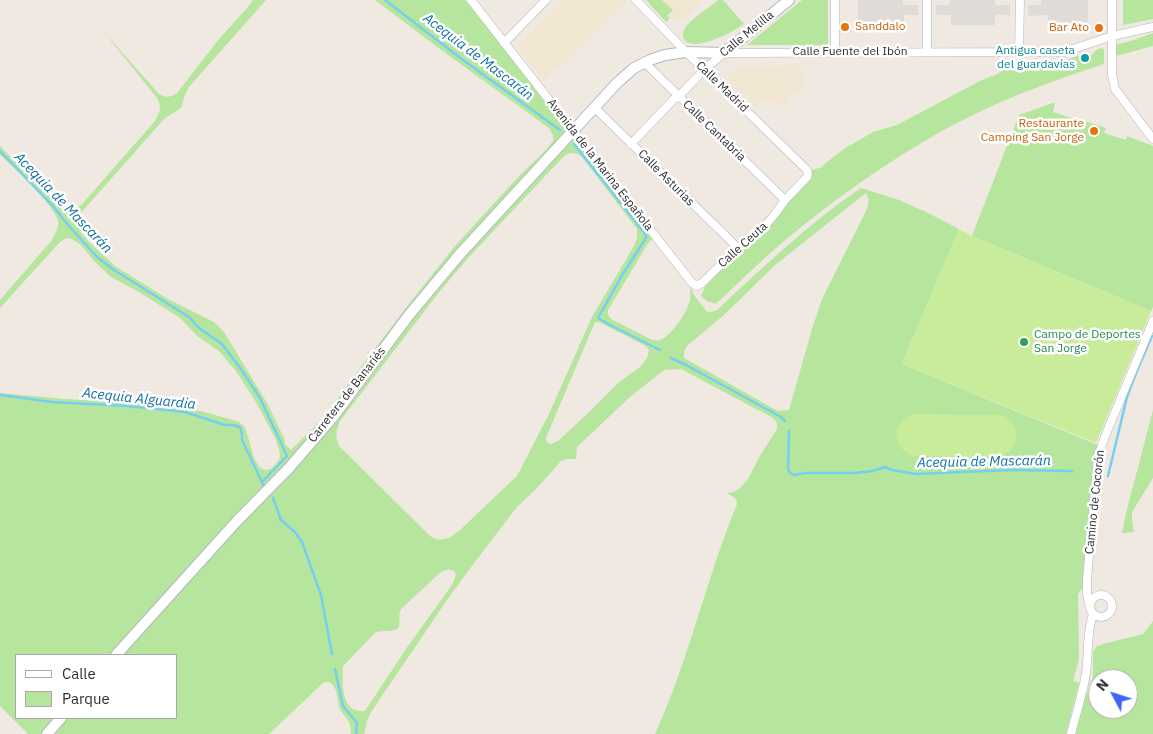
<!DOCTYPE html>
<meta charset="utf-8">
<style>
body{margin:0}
#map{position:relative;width:1153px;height:734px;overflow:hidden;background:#efe9e1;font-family:"IBM Plex Sans",sans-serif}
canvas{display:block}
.legend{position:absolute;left:15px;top:654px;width:162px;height:65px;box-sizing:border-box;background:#fff;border:1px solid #ababab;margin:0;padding:6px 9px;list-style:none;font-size:15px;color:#2e2e2e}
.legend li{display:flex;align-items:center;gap:10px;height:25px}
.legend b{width:25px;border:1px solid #ababab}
.north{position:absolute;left:1088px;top:669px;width:50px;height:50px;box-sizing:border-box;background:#fff;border:1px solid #ababab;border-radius:50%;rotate:310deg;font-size:14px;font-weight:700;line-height:20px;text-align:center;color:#2e2e2e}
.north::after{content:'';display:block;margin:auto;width:18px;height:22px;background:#4264fb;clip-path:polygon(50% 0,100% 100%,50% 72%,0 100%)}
</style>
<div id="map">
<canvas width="1153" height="734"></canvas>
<ul class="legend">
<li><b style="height:6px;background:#fff"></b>Calle</li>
<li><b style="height:14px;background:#b6e59e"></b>Parque</li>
</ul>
<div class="north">N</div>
</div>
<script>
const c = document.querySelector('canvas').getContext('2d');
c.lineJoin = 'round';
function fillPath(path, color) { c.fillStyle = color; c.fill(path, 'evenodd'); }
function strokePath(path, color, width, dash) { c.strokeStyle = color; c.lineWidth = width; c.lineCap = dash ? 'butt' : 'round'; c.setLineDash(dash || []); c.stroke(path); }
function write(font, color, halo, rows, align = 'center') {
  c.font = font + ' "IBM Plex Sans",sans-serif'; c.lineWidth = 5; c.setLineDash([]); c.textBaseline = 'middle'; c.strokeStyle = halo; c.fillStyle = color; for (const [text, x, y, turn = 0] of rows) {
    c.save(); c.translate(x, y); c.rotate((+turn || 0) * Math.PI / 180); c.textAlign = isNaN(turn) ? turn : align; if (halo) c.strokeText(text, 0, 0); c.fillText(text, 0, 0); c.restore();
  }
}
fillPath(new Path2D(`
 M564 0H627L563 64 543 81 517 47Z
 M662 0H702L683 20 674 22 667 16 673 10Z
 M801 65V72H804L805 88 790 96 788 103 781 106 772 101H761L758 106 750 103 749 97H744L737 91 738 89H733L732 86H729V71L737 70V67Z`), '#f0e6d1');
fillPath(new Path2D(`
 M253 0H266L189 87 185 95 181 108 165 118 79 215 77 224 80 231 89 242 115 266 168 299 214 322 224 332 267 403 285 440V444L291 450 322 419 408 305 455 246 519 176 545 151 553 141V135L549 128 444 52 375 0H465L502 44 654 239 650 241 647 245 608 310C608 315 608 317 613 320L652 340C654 340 658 341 660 340 671 337 688 311 690 300 691 295 690 290 690 285L694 295 707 312 716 311C762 268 808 224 861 188L899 200 926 212 959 229 902 364 1098 445 1083 587 1078 594 1079 659 1073 681 1079 683 1066 734H655C689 660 706 579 737 504L736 499 727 493 734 492 740 488 748 479 761 454 777 429V423L773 418 681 369 664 370 630 397 577 447 576 459H566L561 461 537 488 517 507 477 559 447 600 371 712 367 721 364 734H351C351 719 346 720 340 709 337 702 338 691 333 685 330 681 327 682 323 683L269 734H28L0 706V393L65 399 140 403 185 407 237 421 243 425 246 430 254 458 260 468 265 470 271 469 279 460 280 454 276 440 256 402 236 371 219 351 197 336 180 318 139 292 111 277 94 261 81 245 72 239 66 238 59 243 0 308V300L52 240C55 234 59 228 58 221 54 205 14 167 0 155V146L62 208C72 214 75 210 83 203L155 121C159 112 163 108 157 98L103 31 158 93C166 98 169 98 177 93L219 39 248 7ZM570 153 578 154 582 157 637 229V238L634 246 592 317 549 414 517 476 460 530 449 538 438 540 430 536 340 447C334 435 336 432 340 421L440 291 469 257 564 156ZM866 193 869 200 867 209 822 299 812 329 789 410 779 411 776 410 684 358V352L687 346 725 314 775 265ZM595 322H599L646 346 649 350 648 355 645 361 640 367 619 382 587 414 558 441 551 444 547 442 546 438ZM449 569 454 571 456 575 452 585 408 646 365 711C341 714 342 683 343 666L376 632C383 630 397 633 399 626 400 620 398 616 401 609L441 572ZM16 655H176V718H16Z
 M646 0H662L673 10 667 16 670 18 666 22Z
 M718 0H723L744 24C735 31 692 54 684 39 682 35 683 31 685 28 690 20 710 7 718 0Z
 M802 0H828V45H747Z
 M1123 0H1153V19L1123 25Z
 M1153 33V46L1116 56 1115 45 1134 40Z
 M1102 48 1104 50V64C1067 76 1030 89 994 105 925 136 860 180 800 228 771 251 743 278 716 304L707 301 701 296 705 287 740 251 753 242 767 230 778 217 788 203 810 180 812 176V170L823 167 822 166 849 145V146L873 132 897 125 980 81 991 76H994L1001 72 1003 69 1035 67 1034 63 1057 64 1078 55 1082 64 1091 60 1090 56 1098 49Z
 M1053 103H1055L1053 112 1081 121V120L1106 128 1104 133 1126 140 1127 136 1153 146V307L1151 311 972 236 1019 115Z
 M1153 410V478L1132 512V520L1134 532 1122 533 1126 513Z
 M1153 621V734H1075L1085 697 1092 684 1093 672V652L1096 647 1103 644 1143 634ZM1098 679H1128V709H1098Z`), '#b6e59e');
fillPath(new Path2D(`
 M959 229 972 236 1151 311 1096 443 902 364Z
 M913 414 1001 415C1025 424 1020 454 995 457L913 456C891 447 891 422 913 414Z`), '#c9ec9a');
fillPath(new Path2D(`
 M858 0H903V5H918V15H904V25L858 24Z
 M950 0H995V5H1010V15H995V25H951V15H936V5H949Z
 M1041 0H1088V23L1048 22V15L1028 16V5H1041Z`), '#dfdcd8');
strokePath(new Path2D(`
 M385 0 463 60 560 130
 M574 144 646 235V238L621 277 598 318 608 324 660 350
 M0 151 53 206 68 225 97 257 114 270 189 317 199 328 222 344 243 372 260 398 287 456 262 482
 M671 358 686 365 781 417 785 421
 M0 395 52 402 127 406 185 412 225 425H233L240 427 242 434V440L264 486
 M789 431 788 469 790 473 794 475 805 473H855L872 471 885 467 892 470 916 474 1011 470 1072 471
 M1108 476 1127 397 1136 373 1152 336
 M273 498 281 520 295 532 302 542 321 595 332 654
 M335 669 343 706 357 723 356 734`), '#75cff0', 2.5);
const street = new Path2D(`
 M471 0 692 283 697 286 702 283 738 248 751 239 764 227 775 214 785 200 807 177 808 173 806 169 686 52 636 0
 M1112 0V75L1115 89 1153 139
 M504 43 546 0
 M835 52V0
 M927 52V0
 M1019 52 1020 0
 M644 62 785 200
 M595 107 600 113 738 248
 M631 144 674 99 679 96 705 69 724 53 1064 52 1112 36 1153 27
 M1090 606a11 11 0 1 1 22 0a11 11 0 1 1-22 0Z
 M1089 604 1087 593V579L1098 456 1106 434 1153 321
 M1071 734C1076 714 1083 693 1086 673 1089 653 1086 634 1093 614`);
const secondary = new Path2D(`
 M116 655 237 521 289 468 333 417 409 315 460 254 617 83 634 68 650 60 665 55 686 52 724 53 789 0
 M47 734 61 718`);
strokePath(street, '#b4b7c1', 9);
strokePath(secondary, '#b4b7c1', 12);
strokePath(street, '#fff', 8);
strokePath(secondary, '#fff', 10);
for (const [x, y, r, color] of [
 [845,27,5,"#e8710a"],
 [1099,28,5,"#e8710a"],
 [1085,58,5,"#0f9aa8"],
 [1094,131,5,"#e8710a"],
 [1024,342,5,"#2e9e5b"]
]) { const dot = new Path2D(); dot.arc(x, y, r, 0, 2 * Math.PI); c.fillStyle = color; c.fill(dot); strokePath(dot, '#fff', 2); }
write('12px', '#c56008', '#fff', [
 ["Sanddalo",855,27,"left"],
 ["Bar Ato",1089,28],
 ["Restaurante",1084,124],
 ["Camping San Jorge",1084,138]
], 'right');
write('12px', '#2e2e2e', '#fff', [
 ["Calle Melilla",747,34,-39],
 ["Calle Fuente del Ibón",850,52],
 ["Calle Madrid",722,87,44],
 ["Calle Cantabria",714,131,44],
 ["Avenida de la Marina Española",600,165,52],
 ["Calle Asturias",666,178,45],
 ["Calle Ceuta",743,245,-42],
 ["Carretera de Banariés",347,395,-52],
 ["Camino de Cocorón",1095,502,-84]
]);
write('12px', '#0d838f', '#fff', [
 ["Antigua caseta",1075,51],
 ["del guardavías",1075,65]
], 'right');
write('12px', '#27864d', '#fff', [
 ["Campo de Deportes",1034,335],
 ["San Jorge",1034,349]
], 'left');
write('italic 14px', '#0d6fa3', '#fff', [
 ["Acequia de Mascarán",478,57,37],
 ["Acequia de Mascarán",63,203,46],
 ["Acequia Alguardia",139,399,6],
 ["Acequia de Mascarán",984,462,-1]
]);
</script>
